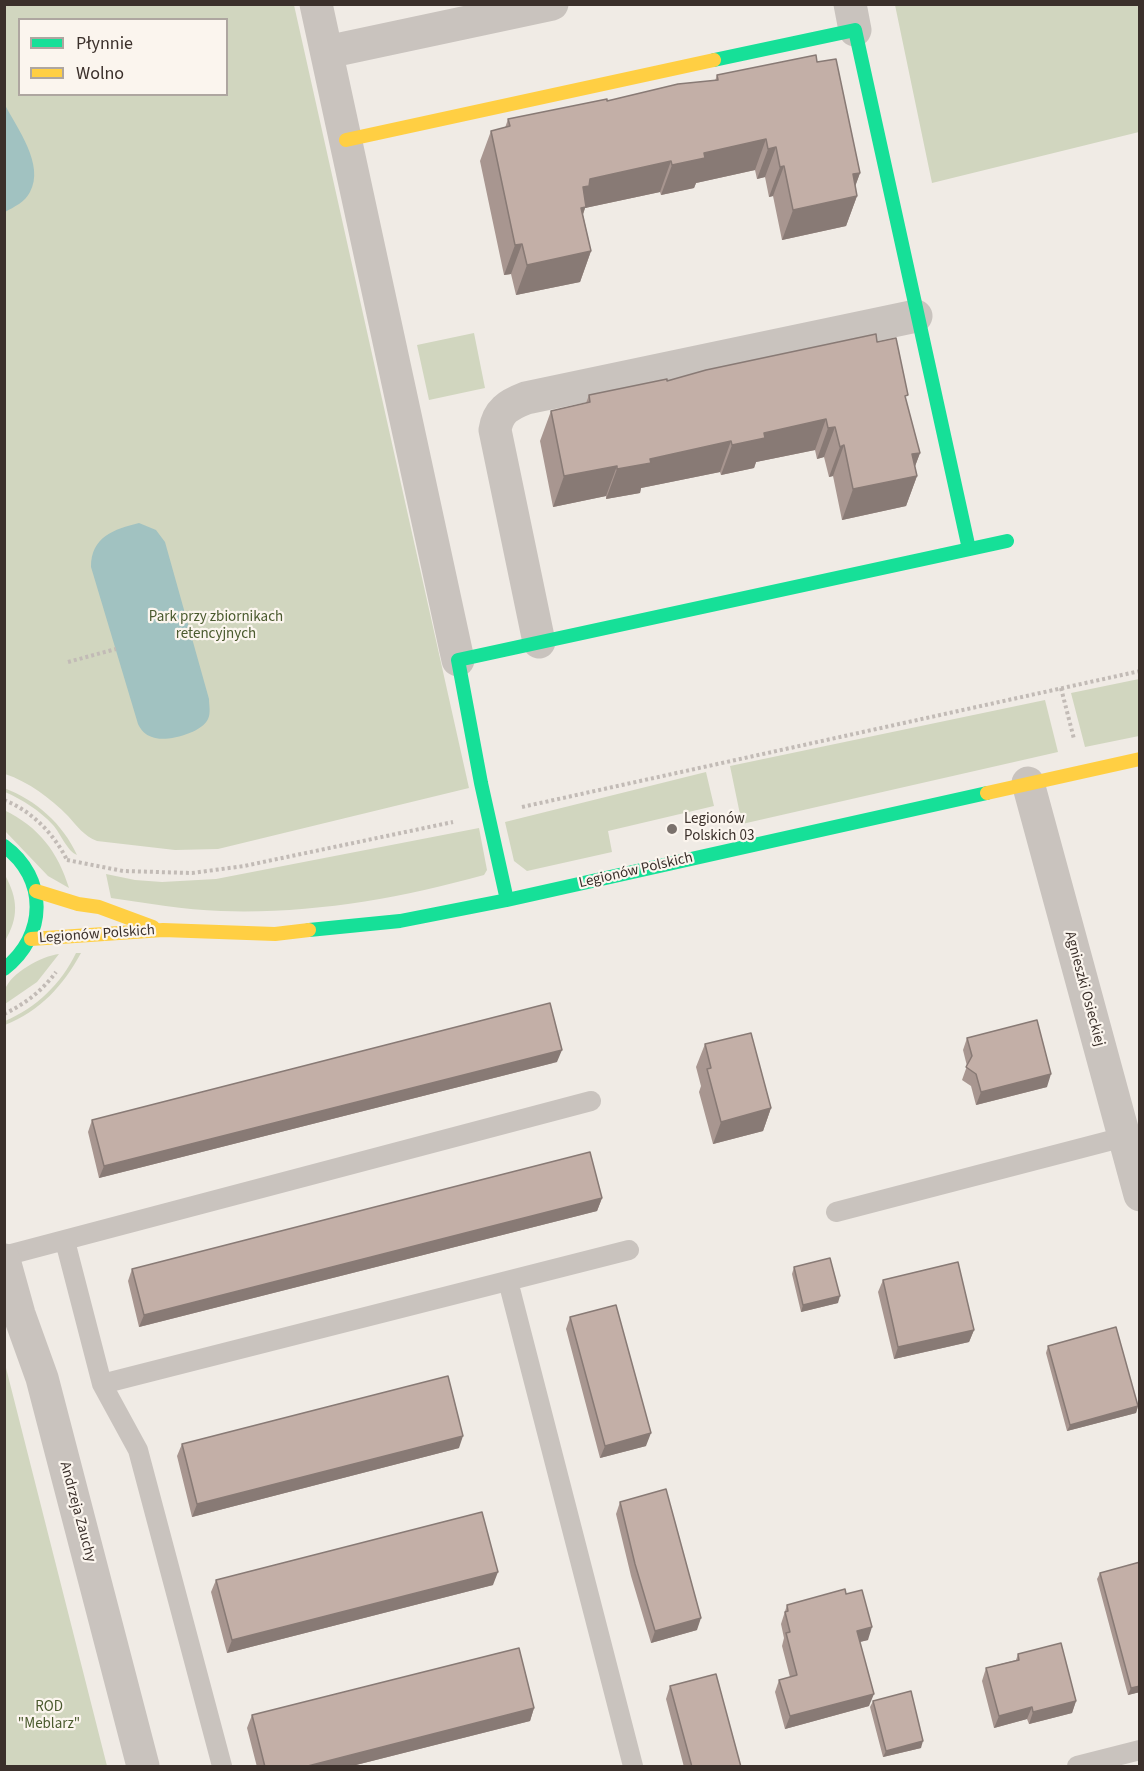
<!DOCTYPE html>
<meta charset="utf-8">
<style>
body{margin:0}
#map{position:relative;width:1144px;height:1771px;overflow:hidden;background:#f0ebe5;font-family:"Source Sans 3",sans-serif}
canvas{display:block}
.frame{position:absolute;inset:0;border:6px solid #3b302b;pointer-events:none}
.legend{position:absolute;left:18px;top:18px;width:210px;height:78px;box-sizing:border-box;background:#fbf5ee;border:2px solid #aea6a0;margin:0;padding:8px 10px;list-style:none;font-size:18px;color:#3b302b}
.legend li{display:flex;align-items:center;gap:12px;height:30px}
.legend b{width:30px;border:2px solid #aea6a0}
</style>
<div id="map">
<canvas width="1144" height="1771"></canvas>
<div class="frame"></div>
<ul class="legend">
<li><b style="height:8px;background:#16e098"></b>Płynnie</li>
<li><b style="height:8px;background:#ffcf43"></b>Wolno</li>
</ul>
</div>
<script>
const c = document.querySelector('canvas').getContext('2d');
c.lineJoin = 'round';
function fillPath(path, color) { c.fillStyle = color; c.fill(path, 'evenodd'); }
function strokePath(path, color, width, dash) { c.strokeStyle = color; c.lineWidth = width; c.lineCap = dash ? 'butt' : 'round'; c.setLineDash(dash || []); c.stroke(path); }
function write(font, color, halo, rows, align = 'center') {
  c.font = font + ' "Source Sans 3",sans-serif'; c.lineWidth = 4.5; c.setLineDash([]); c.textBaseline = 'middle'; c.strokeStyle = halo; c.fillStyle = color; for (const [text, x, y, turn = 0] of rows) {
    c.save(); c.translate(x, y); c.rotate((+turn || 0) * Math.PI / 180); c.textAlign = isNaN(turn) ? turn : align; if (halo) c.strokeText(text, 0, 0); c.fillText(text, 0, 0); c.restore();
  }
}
fillPath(new Path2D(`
 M5 5H294L469 788 218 849 175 850 97 841C84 836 77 826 68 816 50 798 29 782 5 774ZM20 20H226V94H20Z
 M895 5H1139V132L932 183Z
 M474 333 485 388 429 400 417 345Z
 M1139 679V736L1085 747 1071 693Z
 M1045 700 1058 752 742 824 730 766Z
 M706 772 714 806 608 831 612 852 527 871 514 861 505 822Z
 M4 788C36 800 63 824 77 855 67 851 61 834 53 825 39 810 23 800 5 792Z
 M4 810C39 827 58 852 69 888L48 876 5 831Z
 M479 828 487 870 484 875C397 899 311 914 221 911 184 910 147 903 111 898L106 874 135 880 162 882 216 879Z
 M5 875C18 899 19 917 5 941Z
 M76 953H81C63 986 40 1011 5 1025V1021C36 1008 61 984 76 953Z
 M59 954 37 982 5 1004C5 1000 3 994 5 990 10 973 42 956 59 954Z
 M5 1364 107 1766H5Z`), '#d1d6bf');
fillPath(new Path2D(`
 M5 105C17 128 45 165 30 192 25 202 14 207 5 212Z
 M139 523 156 530 165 542 209 699C209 705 211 713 208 719 202 733 165 743 152 737 145 735 141 730 138 724L91 567C91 537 114 529 139 523Z`), '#a1c2c1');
strokePath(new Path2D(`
 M68 662 116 649
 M1061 688 1074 739
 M4 800C32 811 54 834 67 860
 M522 807 1140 671
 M67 860 123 871 192 873 244 866 453 822
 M4 1014C25 1004 42 991 56 972`), '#c2bbb6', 4, [3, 3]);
strokePath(new Path2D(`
 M836 1212 1124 1137
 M65 1241 102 1384 138 1450 222 1766
 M4 1256 591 1101
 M508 1281 633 1766
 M102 1384 629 1250
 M1077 1766 1140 1750`), '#c9c3be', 20);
strokePath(new Path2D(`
 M316 4 458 660
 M850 4 855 30
 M327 52 552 4
 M539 642 495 430C498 411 508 405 526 398L916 316
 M1028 783 1140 1195
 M4 1260 19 1314 42 1378 143 1766`), '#c9c3be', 33);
strokePath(new Path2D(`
 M714 60 855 30 969 549
 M4 846C48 878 47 936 4 969
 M507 900 481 783 458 660 1007 541
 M309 930 400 921 507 900 987 793`), '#16e098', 14);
strokePath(new Path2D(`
 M346 140 714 60
 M987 793 1140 759
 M36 891 78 904 99 907 153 927
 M31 939 163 930 275 934 309 930`), '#ffcf43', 14);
fillPath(new Path2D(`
 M817 62 860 173 855 186 857 196 846 226 782 240 773 196 769 197 765 177 757 179 755 170 696 183 694 188 661 195 660 192 585 208 583 215 591 251 580 282 516 295 511 274 504 275 480 161 491 131 505 128 508 119 715 81 717 75Z
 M877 342 906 400 920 453 915 466 917 476 906 506 842 520 833 476 829 477 824 457 817 459 815 450 756 462 754 468 721 475 720 472 641 488 640 493 606 499V496L553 507 540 441 551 411 586 403 589 395Z
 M967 1038 1047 1087 976 1105 971 1086 962 1080 967 1066 963 1050Z
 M705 1044 771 1108 763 1131 713 1144 699 1092 701 1086 696 1067Z
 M557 1062 99 1178 88 1132 92 1120Z
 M602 1198 597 1211 139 1327 128 1281 132 1269Z
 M794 1267 838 1303 801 1312 792 1274Z
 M883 1280 974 1330 969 1342 894 1359 878 1292Z
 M570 1317 646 1446 600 1458 566 1329Z
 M1048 1346 1138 1406 1136 1413 1067 1431 1046 1353Z
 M182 1444 459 1448 192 1517 177 1456Z
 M620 1502 697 1630 651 1643 631 1576 616 1514Z
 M1100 1573 1140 1692 1128 1695 1097 1579Z
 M216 1580 493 1585 227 1653 211 1592Z
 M846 1594 868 1640 859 1642 869 1706 785 1729 775 1692 779 1680 790 1677 782 1646 784 1638 781 1624 787 1605Z
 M1018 1654 1076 1701 1072 1713 1029 1724 1027 1719 994 1728 982 1681 986 1668 1016 1660Z
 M670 1686 741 1767H684L666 1699Z
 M873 1701 921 1748 883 1757 870 1707Z
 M534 1708 530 1721 348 1767H257L247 1728 252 1715Z`), '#a89690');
fillPath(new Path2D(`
 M766 139 755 170 696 183 694 188 661 195 672 165 704 153Z
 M776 147 765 177 757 179 768 149Z
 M671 161 660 192 585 208 575 237 583 187 590 179Z
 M784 166 773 196 769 197 780 167Z
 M860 173 851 198 857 196 846 226 782 240 793 210 853 174Z
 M522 244 511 274 504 275 515 245Z
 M591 251 580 282 516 295 527 265Z
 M826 419 815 450 756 462 754 468 721 475 732 445 764 433Z
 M835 427 824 457 817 459 828 428Z
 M731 441 720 472 641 488 640 493 606 499 617 469 650 459Z
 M844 445 833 476 829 477 840 447Z
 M920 453 911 477 917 476 906 506 842 520 853 489 912 454Z
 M617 466 606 496 553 507 564 476Z
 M562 1050 557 1062 99 1178 104 1166Z
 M1051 1074 1047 1087 976 1105 981 1092Z
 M771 1108 763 1131 713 1144 721 1122Z
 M602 1198 597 1211 139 1327 144 1315Z
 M840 1296 838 1303 801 1312 803 1305Z
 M974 1330 969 1342 894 1359 898 1347Z
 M1138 1406 1136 1413 1067 1431 1070 1425Z
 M651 1433 646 1446 600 1458 605 1446Z
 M463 1436 459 1448 192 1517 197 1504Z
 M498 1572 493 1585 227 1653 232 1640Z
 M701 1618 697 1630 651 1643 655 1631Z
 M872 1627 868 1640 852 1644 857 1631Z
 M1140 1686V1692L1128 1695 1131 1688Z
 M874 1694 869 1706 785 1729 790 1716Z
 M1076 1701 1072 1713 1029 1724 1033 1712Z
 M1032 1707 1027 1719 994 1728 999 1716Z
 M534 1708 530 1721 348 1767H304Z
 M923 1741 921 1748 883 1757 886 1751Z`), '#887a75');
const building = new Path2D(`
 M816 55 817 62 836 59 860 173 853 174 857 196 793 210 784 166 780 167 776 147 768 149 766 139 704 153 705 158 672 165 671 161 590 179 589 186 583 187 586 207 581 208 591 251 527 265 522 244 515 245 491 131 510 126 508 119 607 99V101L678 84 718 80 717 75Z
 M876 334 877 342 896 338 908 395 905 396 920 453 912 454 917 476 853 489 844 445 840 447 835 427 828 428 826 419 764 433 765 438 732 445 731 441 650 459 651 463 617 469V466L564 476 551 411 590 402 589 395 667 379V381L706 370Z
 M550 1003 562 1050 104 1166 92 1120Z
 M1037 1020 1051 1074 981 1092 976 1074 966 1067 972 1056 967 1038Z
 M751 1033 771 1108 721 1122 707 1069 711 1068 705 1044Z
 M590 1152 602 1198 144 1315 132 1269Z
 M830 1258 840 1296 803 1305 794 1267Z
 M958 1262 974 1330 898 1347 883 1280Z
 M616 1305 651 1433 605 1446 570 1317Z
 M1116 1327 1138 1406 1070 1425 1048 1346Z
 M448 1376 463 1436 197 1504 182 1444Z
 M666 1489 701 1618 655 1631 635 1564 620 1502Z
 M482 1512 498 1572 232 1640 216 1580Z
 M1140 1562V1686L1131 1688 1100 1573Z
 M845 1589 846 1594 862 1590 872 1627 857 1631 874 1694 790 1716 779 1680 797 1675 786 1633 790 1632 785 1612 788 1611 787 1605Z
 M1061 1643 1076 1701 1033 1712 1032 1707 999 1716 986 1668 1019 1660 1018 1654Z
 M519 1648 534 1708 304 1767H265L252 1715Z
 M716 1674 741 1767H692L670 1686Z
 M911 1691 923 1741 886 1751 873 1701Z`);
fillPath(building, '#c3afa7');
strokePath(building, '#887a75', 1.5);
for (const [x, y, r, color] of [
 [672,829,6,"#7a716c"]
]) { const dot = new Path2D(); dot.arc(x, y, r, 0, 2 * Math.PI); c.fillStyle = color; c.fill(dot); strokePath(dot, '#fbf5ee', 2); }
write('15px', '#4a5a2e', '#fbf5ee', [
 ["Park przy zbiornikach",216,618],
 ["retencyjnych",216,635],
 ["ROD",49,1708],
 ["\"Meblarz\"",49,1725]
]);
write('15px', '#3b302b', '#fbf5ee', [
 ["Legionów",684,820],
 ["Polskich 03",684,837]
], 'left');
write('15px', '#3b302b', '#fbf5ee', [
 ["Legionów Polskich",636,871,-13],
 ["Legionów Polskich",97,935,-4],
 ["Agnieszki Osieckiej",1084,989,75],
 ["Andrzeja Zauchy",77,1512,75]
]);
</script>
